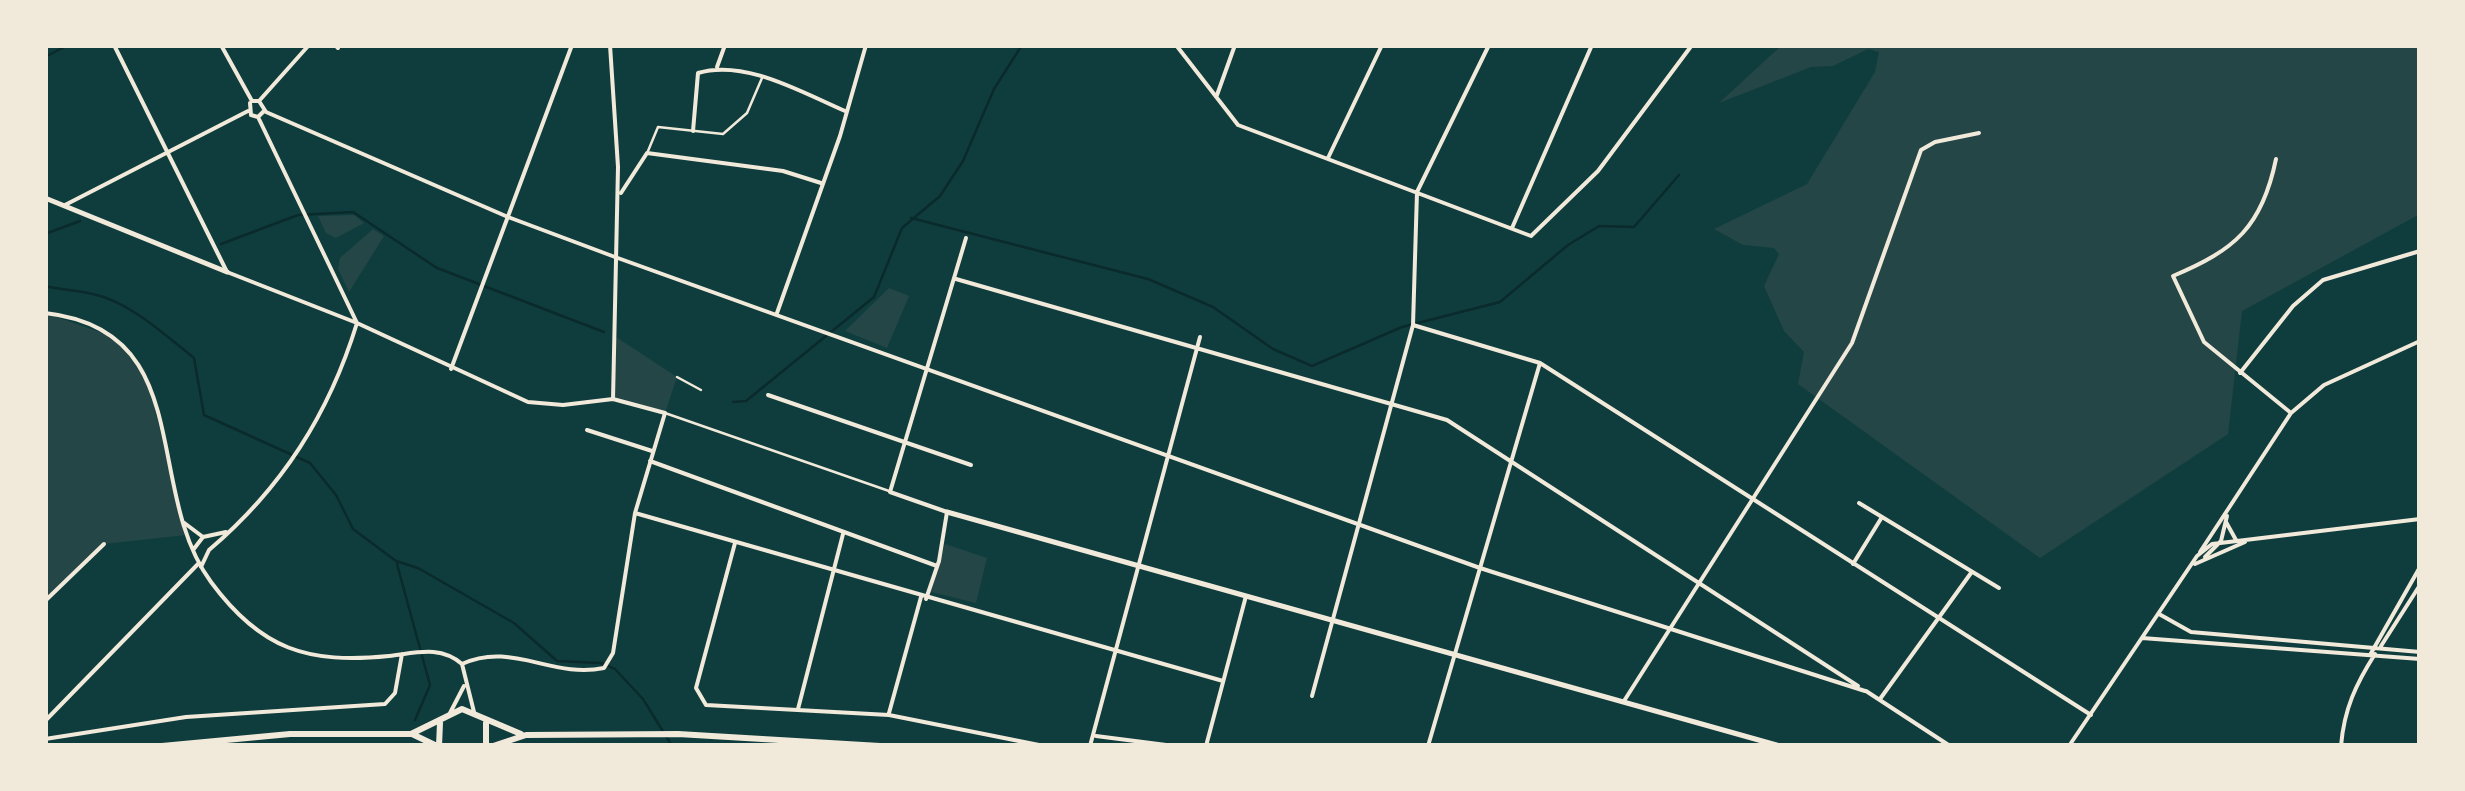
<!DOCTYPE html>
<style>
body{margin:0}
#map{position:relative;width:2465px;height:791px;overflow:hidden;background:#0f3d3e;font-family:Roboto,sans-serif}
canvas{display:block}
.frame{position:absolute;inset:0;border:48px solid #f1e9da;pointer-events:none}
</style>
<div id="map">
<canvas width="2465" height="791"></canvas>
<div class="frame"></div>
</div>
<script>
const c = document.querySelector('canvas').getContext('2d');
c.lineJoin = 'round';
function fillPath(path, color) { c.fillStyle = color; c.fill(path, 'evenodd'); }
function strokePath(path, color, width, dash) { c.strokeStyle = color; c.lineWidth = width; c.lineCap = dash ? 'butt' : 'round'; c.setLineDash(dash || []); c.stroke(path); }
fillPath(new Path2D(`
 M1782 45H2420V214L2242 311 2228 434 2040 558 1798 384 1804 352 1784 331 1764 286 1779 254 1774 248 1743 245 1714 229 1807 184 1875 72 1879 52 1868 49 1833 66 1811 67 1719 103Z
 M354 215 364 223 336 238 326 233 318 216Z
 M373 229 384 236 349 292 338 269 340 258Z
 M889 288 909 296 887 348 845 331Z
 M45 313 117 338 145 370 186 535 104 544 45 601Z
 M613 335 677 377 665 413 612 396Z
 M945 544 987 558 976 603 931 592Z`), '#244646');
strokePath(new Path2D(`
 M45 57 68 45
 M911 218 1148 279 1213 307 1273 349 1312 366 1402 327 1500 302 1568 245 1599 226 1634 227 1679 175
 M45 234 80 221
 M221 244 298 215 353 212 437 268 604 332
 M45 286C61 290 77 290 93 294 130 302 165 335 194 358L204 415 310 463 336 495 353 529 396 561 418 568 514 623 557 661 601 663 615 669 643 699 672 746
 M733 402 746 401 874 297 902 228 940 196 963 161 994 89 1022 45
 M397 564 430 685 415 720`), '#0a2a2b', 2.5);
strokePath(new Path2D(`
 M648 151 658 127 723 134 747 113 762 78
 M677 377 701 390
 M665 413 889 491`), '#f1e9da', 2.5);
strokePath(new Path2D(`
 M114 45 227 272 357 323 528 402 563 405 613 399 665 413 635 513 613 653 604 668C552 679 512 641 462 664
 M221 45 252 101
 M335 45 338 48
 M610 45 618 167 613 399
 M1176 45 1238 125 1531 236 1598 171 1692 45
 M717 67 725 45
 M1217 95 1235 45
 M252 101H259L266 112 508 217 615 257 1480 568 1865 691
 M259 101 309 45
 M250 103 251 115 258 117 264 111
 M258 117 357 323
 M693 131 698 73C745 59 801 92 845 111
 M1328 158 1382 45
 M2276 159C2262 227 2235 250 2173 276L2204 342 2291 413
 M621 193 647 153 783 171 821 183
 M65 205 248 111
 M1512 228 1592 45
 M956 279 1447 420 1858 686
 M45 313C199 330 142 489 211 582 261 650 308 664 389 656 416 653 440 645 462 664
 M777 313 840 136 866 45
 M1413 325 1540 363 2091 715
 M451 369 572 45
 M2240 373 2293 306 2323 280 2420 251
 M768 395 971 465
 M587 430 652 451
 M650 461 937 566
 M1859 503 1999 588
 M635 513 1223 681
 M183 522 203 537
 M2226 522 2236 540
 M735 543 696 688 706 705 889 715 1044 746
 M193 550 203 537 226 532
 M2200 552 2291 413 2324 385 2420 341
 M2205 557 2221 541 2227 516
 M1853 564 1882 517
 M2195 564 2245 542
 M201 567 209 550C282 488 329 414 357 323
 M926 599 939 561 947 512 890 492 966 238
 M45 601 104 544
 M2159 614 2191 632 2420 652
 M2142 638 2420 659
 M2381 646 2420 585
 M2370 655 2420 567
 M462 664 474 712
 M1866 691 1950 746
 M1312 696 1413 325 1417 192 1489 45
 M1880 699 1971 573
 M1624 701 1852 343 1921 150 1935 142 1979 133
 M798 709 843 534
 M450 713 464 686
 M889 713 921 597
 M45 721 198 564
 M1096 736 1174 746
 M45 739 186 717 385 704 395 693 402 654
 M1090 746 1200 337
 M1206 746 1246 596
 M1428 746 1540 363
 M2069 746 2197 556 2212 544 2420 519
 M2341 746C2344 709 2356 684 2375 654`), '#f1e9da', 4);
strokePath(new Path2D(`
 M45 198 227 272
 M947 512 1780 746`), '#f1e9da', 5);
strokePath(new Path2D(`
 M486 723V746
 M412 734 437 746
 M162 746 290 734H411L462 709 521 734
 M439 746 440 723
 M493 746 526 735 678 734 880 746`), '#f1e9da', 6);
</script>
